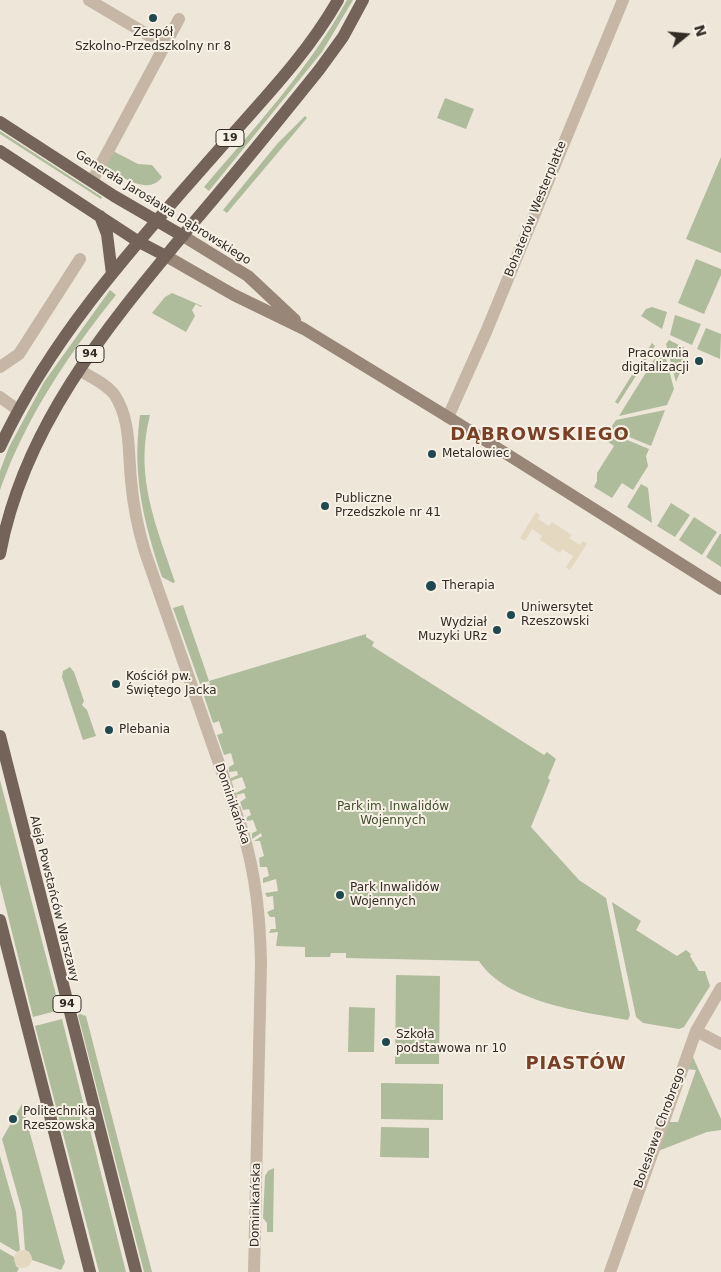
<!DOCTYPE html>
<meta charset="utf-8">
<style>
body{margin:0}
#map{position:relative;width:721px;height:1272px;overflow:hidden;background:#eee6d9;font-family:"DejaVu Sans",sans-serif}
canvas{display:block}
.north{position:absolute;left:661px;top:10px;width:50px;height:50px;-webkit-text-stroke:4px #f7f0e5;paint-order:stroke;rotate:73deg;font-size:14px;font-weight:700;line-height:20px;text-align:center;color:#322b26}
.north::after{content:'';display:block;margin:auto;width:18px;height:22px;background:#322b26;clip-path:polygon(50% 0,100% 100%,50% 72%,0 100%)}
</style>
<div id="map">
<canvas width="721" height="1272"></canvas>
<div class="north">N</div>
</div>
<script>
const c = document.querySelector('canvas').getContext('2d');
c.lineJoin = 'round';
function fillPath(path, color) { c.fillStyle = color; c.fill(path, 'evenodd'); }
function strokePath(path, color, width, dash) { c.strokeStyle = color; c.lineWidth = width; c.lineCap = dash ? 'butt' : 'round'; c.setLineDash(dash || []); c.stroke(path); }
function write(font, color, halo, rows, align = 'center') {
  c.font = font + ' "DejaVu Sans",sans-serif'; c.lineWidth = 4; c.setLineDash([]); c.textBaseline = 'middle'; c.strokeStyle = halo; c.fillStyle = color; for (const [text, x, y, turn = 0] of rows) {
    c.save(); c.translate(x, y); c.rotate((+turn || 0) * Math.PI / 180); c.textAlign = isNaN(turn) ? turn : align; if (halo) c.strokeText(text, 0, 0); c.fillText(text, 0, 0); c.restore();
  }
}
fillPath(new Path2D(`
 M347 0H353L322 52 209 191 204 187C255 127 309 69 347 0Z
 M445 98 474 109 466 129 437 118Z
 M305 116 307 118 227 213 223 210 277 144Z
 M0 131 102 197 101 199 0 134Z
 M113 151 138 164 152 165 162 177C148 197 119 175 105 166Z
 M721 157V253L686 239Z
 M696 259 721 269V275L704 314 678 303Z
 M110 290 116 295C68 355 26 417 0 490V471L9 447 44 382Z
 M172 293 202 306 201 307 196 304 192 310 195 316 186 332 152 313 165 297Z
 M652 307 667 312 662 329 641 316 646 309Z
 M675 315 701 324 692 345 670 335Z
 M706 328 721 334 720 359 697 349Z
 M669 340 689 350 676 382 666 344Z
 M652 343 655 346 618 404 615 402Z
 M660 350 664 351 674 389 667 405 619 416Z
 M665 410 651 446 610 429 616 420Z
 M140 415H150C134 476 156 525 175 582L173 583 162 577C143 520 132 475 140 415Z
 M608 432 649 449 646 456 648 466 633 490 622 483 612 498 594 487 597 481V473L614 446 604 439Z
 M641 484 648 488 652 523 627 507Z
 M671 503 690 515 675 537 657 526Z
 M694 517 717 532 702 555 679 540Z
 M720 534H721V567L706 557Z
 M183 605 209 681 366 634V637L374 642 372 646 544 755 547 752 556 759 548 778 550 780 531 827 579 880 606 898 630 1015 628 1020C583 1012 505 1002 479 961L346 958V953H331L330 957H305V947L276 946 278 932 269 933 271 929H276L275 917H270L267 912 274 909 273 896 267 897 265 893 278 891 276 879 263 883V878L269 876 267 867H260L259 858 264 856 260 841H254L262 836 261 833 252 839V833L257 831 253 820 246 821 247 817 251 815 249 809 243 810 240 802 246 798 244 793 236 795V793L246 788 242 777 231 781V778L238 775 237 771 229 772V767L234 764 231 753 224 755 217 735 223 733 219 721 213 723 201 687 210 684 209 681 200 684 173 608Z
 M70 667 74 672 84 701 82 705 87 710 96 736 83 740 62 677 63 671Z
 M0 780 60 1010 33 1017 0 884Z
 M612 902 641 921 636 930 677 956 686 950 691 954 690 956 699 971H705L710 986 684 1027 679 1029 643 1023 636 1017Z
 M396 975 440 976 439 1064H395Z
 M349 1007 375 1008 374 1052H348Z
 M80 1014 86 1016 152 1272H144L78 1015Z
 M62 1019 126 1272H99L35 1026Z
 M692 1055 721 1119V1130L707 1132 658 1151 668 1122H678L696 1070 687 1069Z
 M381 1083 443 1084V1120L381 1119Z
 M22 1104 65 1262 61 1270 32 1260 29 1252 25 1250 22 1211 2 1139Z
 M381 1127 429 1128V1158L380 1157Z
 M0 1156 16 1212 20 1250 17 1252 0 1242Z
 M274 1168 273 1232H267V1223L263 1218 265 1176 268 1171Z
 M0 1249 14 1257 16 1266 19 1268 17 1272H0Z`), '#aebc9b');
fillPath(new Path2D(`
 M536 512 540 515 538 519 549 526 552 522 572 535 569 538 580 545 583 541 587 544 570 570 566 567 573 556 562 549 560 553 540 540 542 536 532 529 525 541 520 538Z
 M14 1259a9 9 0 1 1 18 0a9 9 0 1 1-18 0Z`), '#e5d8c1');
strokePath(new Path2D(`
 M89 0 165 45
 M92 181 179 19
 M0 367 19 354 80 259
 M79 370C91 377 105 383 114 394 131 419 128 451 131 480 133 505 138 529 145 552L243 832C256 876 260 917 261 963L254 1272
 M0 397 18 410
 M448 417 486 332 623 0
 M696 1031 721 1044
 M610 1272 696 1031 721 988`), '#c5b6a6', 12);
strokePath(new Path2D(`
 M183 236 248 276 295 320
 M166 256 234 295 304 329 448 417 721 589`), '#988678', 12);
strokePath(new Path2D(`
 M0 122 114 196 183 236
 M0 151 139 242 166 256
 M100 216 107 234 112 274
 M0 447C54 330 146 233 230 137 269 93 309 51 338 0
 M0 554C24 423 112 321 194 222 237 172 278 121 319 70L343 37 363 0
 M0 736 136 1272
 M0 920 90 1272`), '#736359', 12);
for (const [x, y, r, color] of [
 [153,18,5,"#20494f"],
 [699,361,5,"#20494f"],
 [432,454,5,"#20494f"],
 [325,506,5,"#20494f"],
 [431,586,6,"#20494f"],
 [511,615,5,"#20494f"],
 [497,630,5,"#20494f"],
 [116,684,5,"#20494f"],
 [109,730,5,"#20494f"],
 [340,895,5,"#20494f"],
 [386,1042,5,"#20494f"],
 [13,1119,5,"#20494f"]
]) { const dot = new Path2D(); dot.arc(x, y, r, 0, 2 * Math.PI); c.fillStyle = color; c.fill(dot); strokePath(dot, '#f7f0e5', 2); }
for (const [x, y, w] of [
 [230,138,28],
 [90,354,28],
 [67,1004,28]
]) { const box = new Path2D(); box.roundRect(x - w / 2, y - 8.5, w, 17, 4); c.fillStyle = '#f7f0e5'; c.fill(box); strokePath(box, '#322b26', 1); }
write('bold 11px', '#322b26', null, [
 ["19",230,138],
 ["94",90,354],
 ["94",67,1004]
]);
write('12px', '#322b26', '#f7f0e5', [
 ["Zespół",153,33,"center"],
 ["Szkolno-Przedszkolny nr 8",153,47,"center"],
 ["Pracownia",689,354,"right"],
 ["digitalizacji",689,368,"right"],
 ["Metalowiec",442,454],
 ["Publiczne",335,499],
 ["Przedszkole nr 41",335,513],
 ["Therapia",442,586],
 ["Uniwersytet",521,608],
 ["Rzeszowski",521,622],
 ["Wydział",487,623,"right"],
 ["Muzyki URz",487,637,"right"],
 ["Kościół pw.",126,677],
 ["Świętego Jacka",126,691],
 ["Plebania",119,730],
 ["Park Inwalidów",350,888],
 ["Wojennych",350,902],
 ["Szkoła",396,1035],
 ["podstawowa nr 10",396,1049],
 ["Politechnika",23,1112],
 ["Rzeszowska",23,1126]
], 'left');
write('12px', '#322b26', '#f7f0e5', [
 ["Generała Jarosława Dąbrowskiego",163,208,32],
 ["Bohaterów Westerplatte",536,209,-68],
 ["Dominikańska",232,804,71],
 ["Aleja Powstańców Warszawy",54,899,76],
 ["Bolesława Chrobrego",660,1128,-70],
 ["Dominikańska",256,1205,-89]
]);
write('12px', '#3f4e2d', '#f7f0e5', [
 ["Park im. Inwalidów",393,807],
 ["Wojennych",393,821]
]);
c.letterSpacing = '1px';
write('bold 18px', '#794027', '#f7f0e5', [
 ["DĄBROWSKIEGO",540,435],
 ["PIASTÓW",576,1064]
]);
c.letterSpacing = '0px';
</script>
